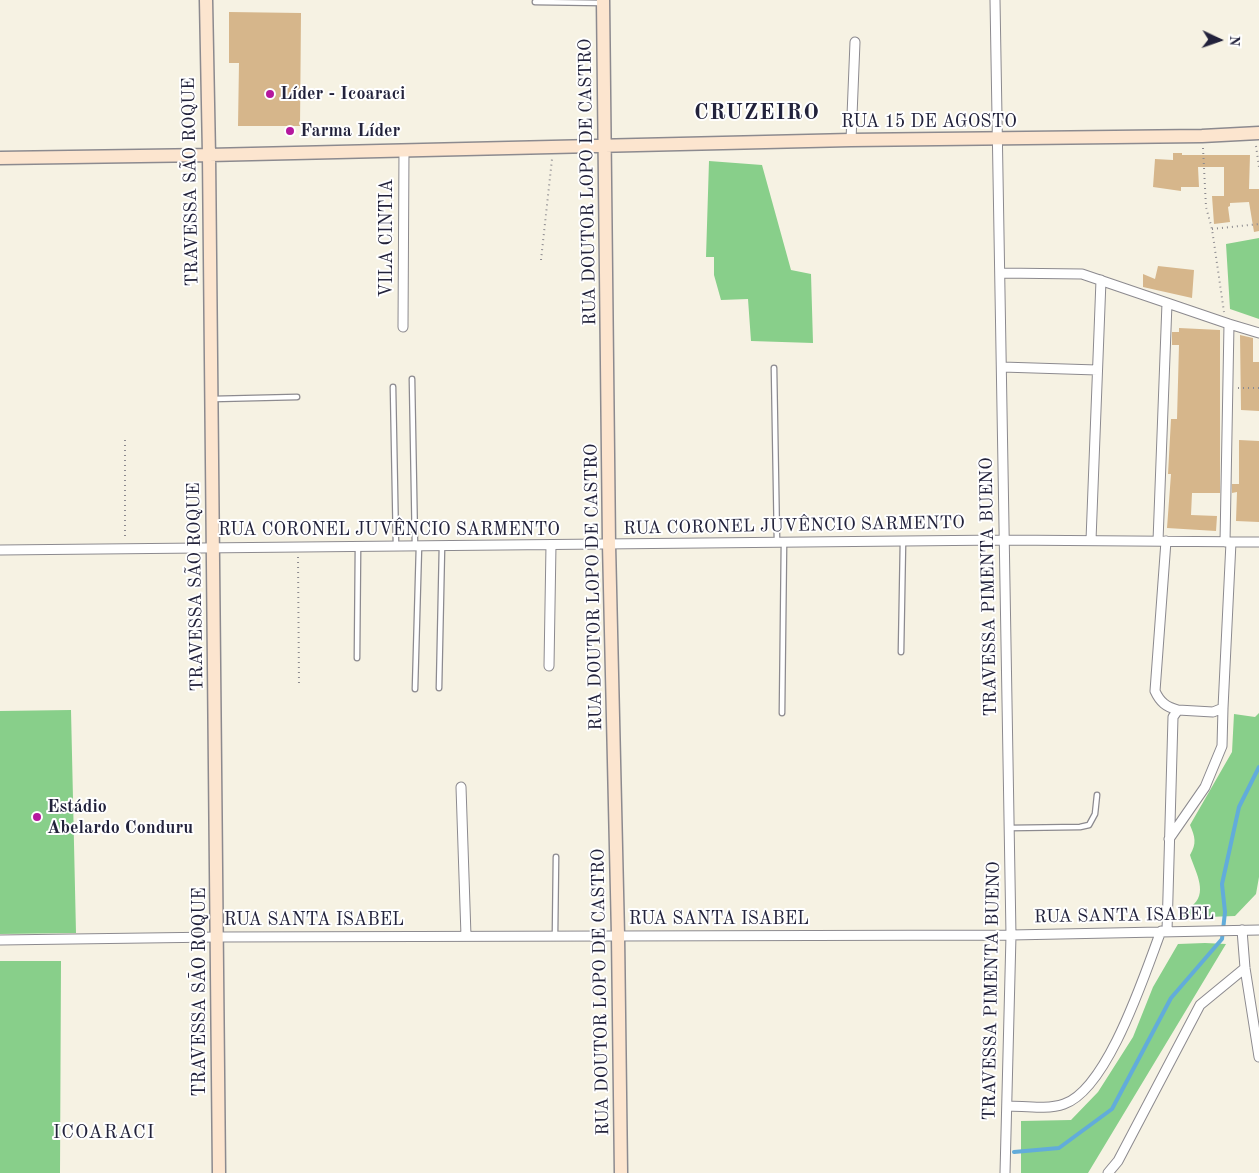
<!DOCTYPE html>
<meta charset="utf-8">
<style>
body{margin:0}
#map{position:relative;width:1259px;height:1173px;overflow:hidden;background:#f6f2e3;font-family:"Old Standard TT",serif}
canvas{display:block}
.north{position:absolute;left:1194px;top:15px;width:50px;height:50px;-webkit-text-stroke:4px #fff;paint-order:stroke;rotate:93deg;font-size:14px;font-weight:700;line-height:20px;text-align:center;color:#22223b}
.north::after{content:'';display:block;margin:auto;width:18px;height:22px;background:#22223b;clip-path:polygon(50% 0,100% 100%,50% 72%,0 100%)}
</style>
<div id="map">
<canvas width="1259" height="1173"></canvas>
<div class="north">N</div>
</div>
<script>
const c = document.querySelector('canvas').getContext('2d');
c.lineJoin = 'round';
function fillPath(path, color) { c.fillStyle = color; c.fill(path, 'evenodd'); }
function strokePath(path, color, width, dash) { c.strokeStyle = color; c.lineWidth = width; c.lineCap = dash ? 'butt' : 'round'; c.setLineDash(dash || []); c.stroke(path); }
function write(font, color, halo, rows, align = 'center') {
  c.font = font + ' "Old Standard TT",serif'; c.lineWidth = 4; c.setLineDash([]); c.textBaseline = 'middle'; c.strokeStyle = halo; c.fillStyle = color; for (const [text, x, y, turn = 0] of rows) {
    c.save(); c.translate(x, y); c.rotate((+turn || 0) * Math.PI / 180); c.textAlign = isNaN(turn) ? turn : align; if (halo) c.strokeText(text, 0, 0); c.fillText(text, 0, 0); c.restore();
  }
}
fillPath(new Path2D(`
 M709 161 762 165 791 270 811 274 813 343 751 341 748 299 721 300 714 275V257H706Z
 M1259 238V319L1230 309 1226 244Z
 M71 710 76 933 0 934V711Z
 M1259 713V877L1256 894 1235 916 1180 918C1183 909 1189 910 1194 904 1208 891 1194 869 1190 855 1197 843 1195 837 1190 825L1232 752 1234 714 1255 717Z
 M1205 943 1226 944 1088 1173H1021V1121L1071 1120 1098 1092 1133 1037 1153 987 1178 944Z
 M0 961H61L60 1173H0Z`), '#88cf8a');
strokePath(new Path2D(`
 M1014 1152 1059 1148 1112 1109 1171 998 1222 939 1225 912 1222 884 1239 807 1259 767`), '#62acda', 4);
fillPath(new Path2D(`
 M229 12 301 13 300 126H238L239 63H229Z
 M1173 153H1182V155H1250L1249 189H1259V231L1254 232 1249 202 1230 203V206L1228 207 1230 222 1214 224 1212 196H1224V167H1198L1199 187H1181V191L1153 187 1155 159 1173 160Z
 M1158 266 1194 270 1192 298 1143 287V274L1155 279Z
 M1179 328 1220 330V493H1192L1191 515 1217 516 1216 531 1167 528 1171 474H1168L1171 419H1177L1179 345H1172V332H1179Z
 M1240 335 1253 338V362H1259V411L1241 410Z
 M1239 440 1259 441V522L1236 521 1237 492 1232 493V484H1239Z`), '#d6b68b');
const lane = new Path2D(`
 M535 2 602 3
 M774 368 777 542
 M412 379 415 546
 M393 387 396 546
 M213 399 297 397
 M901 652 903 541
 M357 658 358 547
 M439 688 442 546
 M415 689 419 546
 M782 713 784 542
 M1010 828 1080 827 1089 825 1095 814 1097 795
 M555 936 556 857`);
const street = new Path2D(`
 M995 0 1011 935 1005 1173
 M851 140 855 42
 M1000 273 1082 274 1229 324 1259 333
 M403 327 404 150
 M1002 367 1097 370
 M1091 540 1101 280
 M1158 541 1167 303
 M1166 541 1155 691C1160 702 1166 707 1178 710
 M1225 542 1229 324
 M0 550 1004 540 1259 542
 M549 666 551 545
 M461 787 466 936
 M1169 839 1205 787 1222 746 1223 708
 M1242 930 1245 968 1259 1057
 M1167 931 1173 717 1178 710 1213 712 1223 708 1231 542
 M0 940 218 937 1011 935 1259 930
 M1007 1106C1024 1106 1047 1110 1064 1104 1108 1089 1145 973 1161 931
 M1108 1173 1118 1161 1200 1005 1245 968`);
const secondary = new Path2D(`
 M206 0 209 155 219 1173
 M603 0 609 544 618 935 621 1173
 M0 158 209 155 851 140 1202 136 1259 133`);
strokePath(lane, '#8c8a8f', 7);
strokePath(street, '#8c8a8f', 11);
strokePath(secondary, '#8c8a8f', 15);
strokePath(new Path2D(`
 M1256 146 1259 167
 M1203 148 1206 207 1212 229 1224 312
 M1212 229 1259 224
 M541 260 552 159
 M1238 388H1259
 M125 440V539
 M298 557 299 685`), '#8c8a8f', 2, [1, 4]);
strokePath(lane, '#fff', 4.5);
strokePath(street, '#fff', 9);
strokePath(secondary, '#fce5cf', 12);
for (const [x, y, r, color] of [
 [270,94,5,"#b5179e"],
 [290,131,5,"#b5179e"],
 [37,817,5,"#b5179e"]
]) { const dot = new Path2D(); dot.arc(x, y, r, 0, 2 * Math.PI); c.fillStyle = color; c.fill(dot); strokePath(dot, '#fff', 2); }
write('bold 18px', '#22223b', '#fff', [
 ["Líder - Icoaraci",280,94],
 ["Farma Líder",300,131],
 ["Estádio",47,807],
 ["Abelardo Conduru",47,828]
], 'left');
write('18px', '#22223b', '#fff', [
 ["RUA 15 DE AGOSTO",929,122],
 ["TRAVESSA SÃO ROQUE",191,182,-91],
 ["RUA DOUTOR LOPO DE CASTRO",588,182,-91],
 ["VILA CINTIA",387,238,-90],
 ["RUA CORONEL JUVÊNCIO SARMENTO",794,526,-1],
 ["RUA CORONEL JUVÊNCIO SARMENTO",389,530],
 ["TRAVESSA SÃO ROQUE",196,587,-91],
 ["RUA DOUTOR LOPO DE CASTRO",594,587,-91],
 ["TRAVESSA PIMENTA BUENO",989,587,-91],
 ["RUA SANTA ISABEL",1124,916,-1],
 ["RUA SANTA ISABEL",719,919],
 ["RUA SANTA ISABEL",314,920],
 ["TRAVESSA PIMENTA BUENO",992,991,-89],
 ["TRAVESSA SÃO ROQUE",200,992,-90],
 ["RUA DOUTOR LOPO DE CASTRO",601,992,-91]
]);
c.letterSpacing = '1px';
write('19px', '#22223b', '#fff', [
 ["ICOARACI",104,1133]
]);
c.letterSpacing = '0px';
c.letterSpacing = '1px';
write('bold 22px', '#22223b', '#fff', [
 ["CRUZEIRO",757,113]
]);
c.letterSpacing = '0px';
</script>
